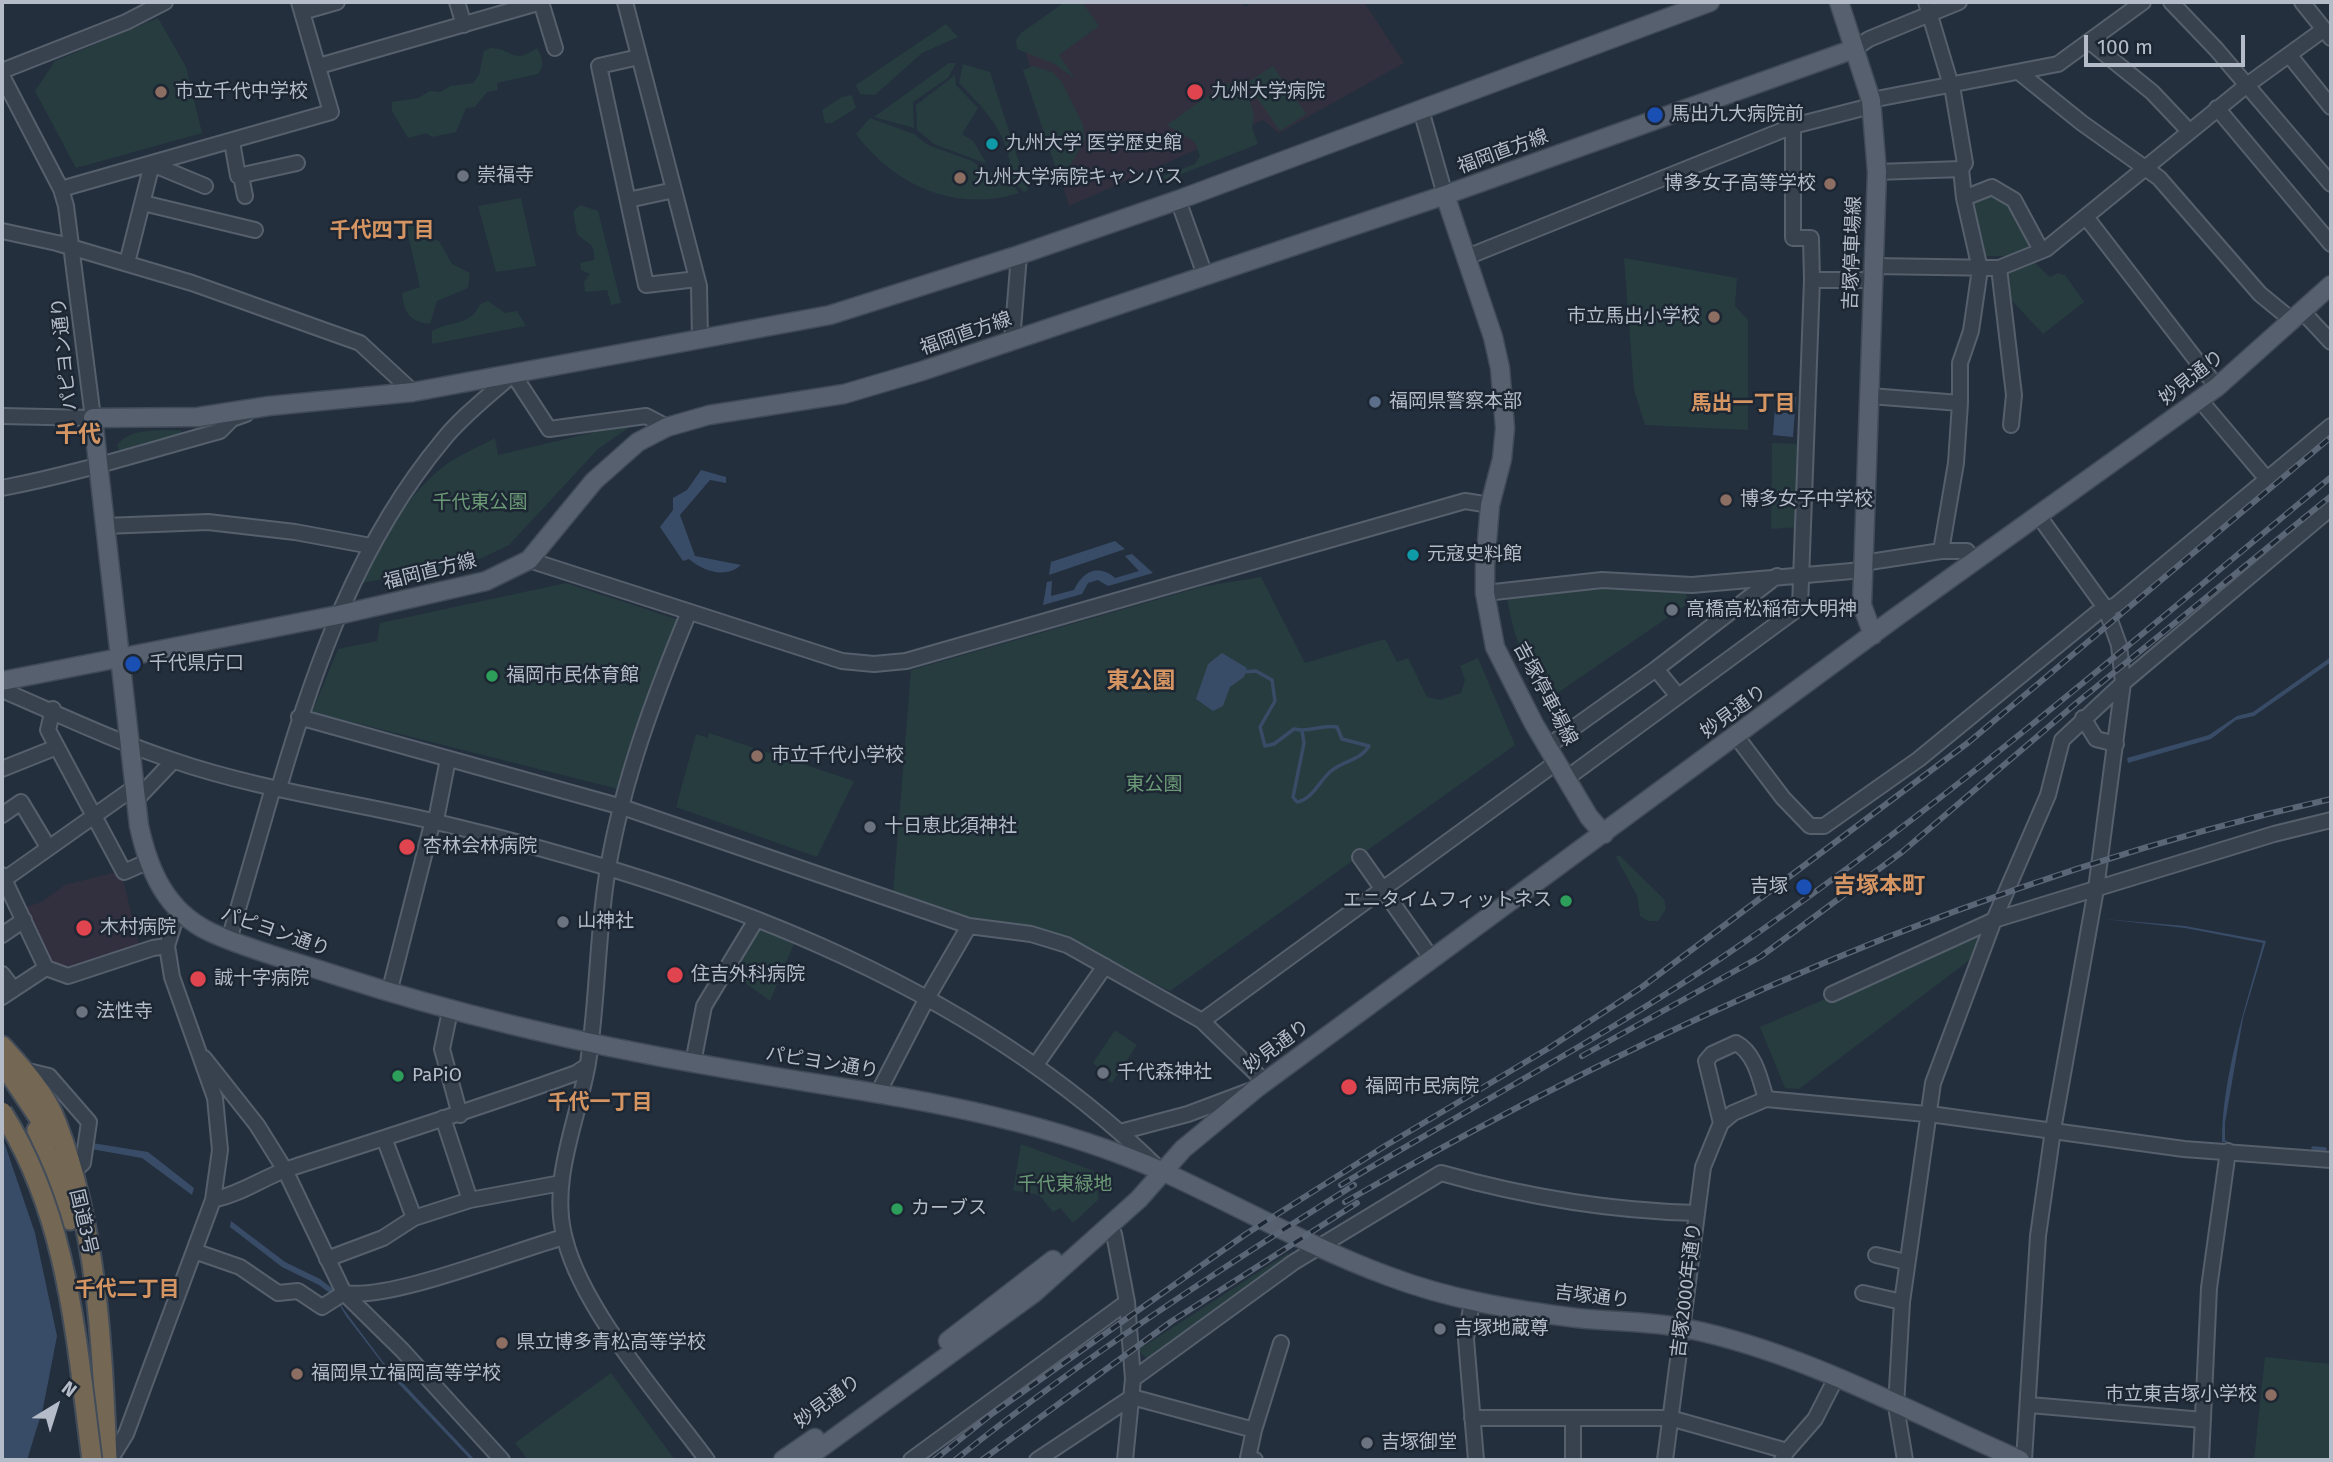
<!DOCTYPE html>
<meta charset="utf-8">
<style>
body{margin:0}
#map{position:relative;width:2333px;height:1462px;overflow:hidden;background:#242f3e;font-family:"Fira Sans",sans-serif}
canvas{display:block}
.frame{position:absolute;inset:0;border:4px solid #b4bcc9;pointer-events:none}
.north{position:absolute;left:21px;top:1371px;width:70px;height:70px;-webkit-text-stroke:5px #1d2633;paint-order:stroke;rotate:38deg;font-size:19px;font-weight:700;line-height:28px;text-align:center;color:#b4bcc9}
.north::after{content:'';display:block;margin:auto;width:24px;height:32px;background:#b4bcc9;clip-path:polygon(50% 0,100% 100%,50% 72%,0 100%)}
.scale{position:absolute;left:2084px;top:35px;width:161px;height:32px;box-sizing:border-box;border:4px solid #b4bcc9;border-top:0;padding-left:9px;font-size:21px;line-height:24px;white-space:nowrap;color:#b4bcc9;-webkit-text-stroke:5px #1d2633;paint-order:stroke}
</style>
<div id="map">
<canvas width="2333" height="1462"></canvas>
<div class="frame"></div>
<div class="north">N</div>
<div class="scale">100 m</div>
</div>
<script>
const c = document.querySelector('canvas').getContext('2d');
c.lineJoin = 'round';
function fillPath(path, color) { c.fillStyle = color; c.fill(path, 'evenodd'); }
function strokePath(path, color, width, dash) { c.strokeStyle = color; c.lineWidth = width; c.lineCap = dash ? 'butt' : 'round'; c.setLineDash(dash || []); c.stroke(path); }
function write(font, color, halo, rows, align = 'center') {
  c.font = font + ' "Fira Sans","Noto Sans JP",sans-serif'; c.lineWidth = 5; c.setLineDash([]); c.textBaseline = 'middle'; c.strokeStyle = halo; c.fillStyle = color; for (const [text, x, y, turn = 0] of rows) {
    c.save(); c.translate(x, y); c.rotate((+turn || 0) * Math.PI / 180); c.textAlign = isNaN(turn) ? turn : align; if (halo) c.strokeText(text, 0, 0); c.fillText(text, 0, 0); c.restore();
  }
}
fillPath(new Path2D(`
 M1086 2H1241L1245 7 1253 2H1364L1404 63 1279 133 1263 120 1069 206 1024 46Z
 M121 871 140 950 69 974 48 965 23 908 42 902 65 885Z`), '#32303f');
fillPath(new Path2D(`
 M1065 2H1082L1099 26 1059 55 1075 79 1055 64 1017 49 1016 40 1021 33Z
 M158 18 186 67 202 133 76 168 35 91 55 61Z
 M946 24 958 37 922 53 875 95 860 94 856 85Z
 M491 48C514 49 512 65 537 48 542 56 545 66 538 74L497 83 498 90 487 92 475 107 466 108 456 132 432 137 426 133 408 138 392 111V102L418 98 430 91 440 92 451 86 473 83 479 75 484 51Z
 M949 63H956L948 78 913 102 914 128 874 117Z
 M963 64 990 72 1028 190 1024 192 1004 172 1010 162C1003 127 983 108 959 83Z
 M1033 66 1052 72 1062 82 1083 125 1085 139 1071 164 1058 175 1023 70Z
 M1273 66 1306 114 1280 131 1247 83Z
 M955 75 956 85 978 108 962 134 973 141 987 164 934 144 917 130 916 105Z
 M1226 83 1246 91 1254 114 1252 128 1258 144 1164 181 1163 176 1195 164 1200 156 1195 142 1167 125Z
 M852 95 856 108 832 123H825L822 110 842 97Z
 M870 118 914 134 928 145 972 161 986 172 998 174 1013 184 1019 193C956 213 895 186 856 134Z
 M1993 190 2012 201 2035 246 2011 256H1983L1970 206Z
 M521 198 536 266 496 272 478 206Z
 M580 205 598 211 621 303 611 305 607 290 585 292 584 282 590 274 581 270 580 263 594 260C596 243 587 244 577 234L573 212Z
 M409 218 421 220 429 238 439 241 452 264 470 273 468 288 437 301 430 324C409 321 404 313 402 293L420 287 405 222Z
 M1624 258 1737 278 1735 306 1748 320V430L1645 425 1634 390Z
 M2031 259 2050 277 2058 273 2065 275 2084 302 2043 334 2004 292 2006 271Z
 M488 301 505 313 517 311 526 326 432 344V331C451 320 470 327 480 304Z
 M637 422 598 449 509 545 482 558 434 571 360 583C381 543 403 501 438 471 454 457 476 448 495 438L498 455Z
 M181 430V436L121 453 117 445C131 427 159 431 181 430Z
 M1772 443 1803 444 1800 527 1771 529Z
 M1261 577 1305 663 1385 639 1397 662 1408 658 1427 697 1440 700 1461 693 1465 680 1460 666 1478 658 1515 745 1170 991 1067 942 960 919 893 894 911 670 1201 587Z
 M566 583 679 620 645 704 618 789 312 712 338 649 377 641 380 623Z
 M1603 585 1685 591 1689 603 1556 694 1576 723 1563 732C1536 688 1514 648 1507 596Z
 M709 733 854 781 817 857 676 807 696 734 708 738Z
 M1619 855 1664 899 1666 909 1658 921H1648L1640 916 1637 896 1616 857Z
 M758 929 794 944 770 1001 733 974Z
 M1982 932 1971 959 1799 1089 1785 1088 1760 1027Z
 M1115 1030 1137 1045 1112 1083 1094 1071 1097 1066 1093 1063Z
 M1021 1144 1094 1171 1099 1199 1073 1223 1060 1208 1053 1212 1039 1195 1013 1190Z
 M1288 1253 1290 1260 1149 1361 1138 1350Z
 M2265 1357 2331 1364V1460H2254Z
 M611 1373 675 1460H528L515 1443Z`), '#263c3f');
fillPath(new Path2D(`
 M1776 395 1796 397 1793 437 1773 435Z
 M701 470 726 477V483L710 480 680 515 695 556 741 565C725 579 703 571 689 559L683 561 660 527 673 510V498L687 490Z
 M1115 541 1125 549 1049 575 1051 562Z
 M1132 554 1153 573 1108 586 1098 580 1088 583 1082 594 1043 605 1047 582 1052 581 1051 596 1074 590C1083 571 1098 564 1115 578L1139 571 1125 556Z
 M1222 653 1247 668 1244 677 1230 687 1223 706 1213 711 1196 699 1208 664Z
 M2331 657V662L2254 716 2236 720 2211 739 2128 763 2127 758 2209 735 2237 716 2253 712Z
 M2104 919 2185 926 2266 941 2243 1018 2225 1123V1140L2228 1142H2222C2222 1076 2246 1006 2263 943L2185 928Z
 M2 1136 35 1233 57 1336 43 1408 27 1460H2Z
 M92 1143 148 1152 194 1188 192 1195 142 1158 91 1149Z
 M231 1221 285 1262 320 1279 338 1293 342 1307 383 1362 475 1460H471L396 1381 346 1316 335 1297 319 1285 282 1267 230 1227Z`), '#394c67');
strokePath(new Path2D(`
 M1243 672 1256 671 1272 680 1275 701 1260 727 1265 746 1274 744 1294 729C1309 733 1322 724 1337 727L1342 739 1369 746C1360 761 1344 760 1331 771 1319 781 1313 799 1297 802L1293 797 1304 743 1302 731
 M2313 1148 2325 1149`), '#394c67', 3.5);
strokePath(new Path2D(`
 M2 1291 17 1358 2 1404`), '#394c67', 19);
const minor = new Path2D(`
 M457 2 464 25
 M541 2 555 48
 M625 2 699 286 700 340
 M2171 2 2216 49 2331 184
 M2302 2 2331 38
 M302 12 337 2
 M2090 42 2152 92 2189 131
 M1854 49 1869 39 1959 2
 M2290 56 2331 107
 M639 57 599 66 646 285 697 279
 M319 66 541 2
 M2 71 126 22 165 2
 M2020 73 2082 123 2159 178 2260 294 2293 321
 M2 76 61 189 66 206 93 418 2 416
 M1871 100 2058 64 2143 2
 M2217 108 2331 244
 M1421 110 1445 195
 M1793 126V238H1811L1812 280
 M232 142 238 176 297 163
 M1877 172 1961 169
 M241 176 245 196
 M61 189 331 112 299 2
 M1964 198 1992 187 2014 200 2041 250
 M628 200 674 190
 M1178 200 1205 275
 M143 203 255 230
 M2086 217 2217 387
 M2 231 57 243 192 283 360 343 413 392
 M1467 257 1793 126 1871 106
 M127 263 152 164 205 186
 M1874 266 1999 268 2046 249 2247 85 2323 30
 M1999 268 2014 395 2011 425
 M2303 312 2331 342
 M1012 341 1019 255
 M1870 396 1960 403V363L1971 331 1980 269 1964 198 1961 169 1965 163 1953 92 1926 2
 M2200 400 2266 478
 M1960 403 1956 463 1941 551H1967L1975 561
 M2 488C76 474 147 451 220 431L232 419 246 414
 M104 526 208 522 295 532 371 546
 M529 560 842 661 874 664 906 661 1465 501 1490 505
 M1863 563 1941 551
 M1485 593 1602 580 1692 585 1863 570
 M689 612C655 694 623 780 608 868 597 932 598 999 588 1063 578 1120 549 1181 565 1239 583 1311 662 1399 707 1460
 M1656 669 1678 696
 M2 690C58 714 114 741 172 760 256 789 346 801 432 821 692 882 963 976 1157 1167
 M53 709 48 730 124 872 147 862
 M299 717 622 807 969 926 1031 934 1067 945 1202 1021 1265 1082
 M2083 718 2096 739 2116 744
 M1736 736 1783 798 1810 826H1824L1919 759 2097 613 2116 605 2331 426
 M1548 746 1656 669 1777 576
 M2 769 57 747
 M1567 778 1800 607 1812 280H1863L1874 283
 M279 788C315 664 359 541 443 440 463 415 490 395 513 374L549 429 646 416 667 427
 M136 800 173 761
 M2 815 21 802 48 847
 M1360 857 1432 959
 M2 875 46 968 68 976 153 948 167 946
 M2 881 135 787
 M2 935 24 920
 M229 940 273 788
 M2 974 12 987
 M389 993 431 828 437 815 448 759
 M1832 994 1994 920 2274 834 2331 820
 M2 997 46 968
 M450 1011 442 1049 460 1115
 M1202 1021 1557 762
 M204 1058 257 1125 285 1170 344 1293 402 1350 502 1460
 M693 1063 704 1006 756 920
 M1035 1066 1105 966
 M24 1070 49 1076 89 1122 83 1163 72 1173
 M878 1093 926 1000 969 926
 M443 1118 470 1200 561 1183
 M1721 1123 1706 1061 1712 1054 1736 1043C1755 1053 1760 1079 1766 1099
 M1120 1132 1188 1114 1249 1091
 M384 1138 414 1218
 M213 1200C244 1193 263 1177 291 1168 387 1137 482 1107 576 1073L587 1066
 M1106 1229 1114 1234 1127 1302 1133 1379 1125 1460
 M194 1251 240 1267 278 1293 298 1291 322 1307 344 1293C390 1301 513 1251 564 1237
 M1876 1255 1906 1262
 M327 1259 383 1238 414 1218 470 1200
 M1863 1293 1902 1302
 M1472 1301 1466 1339 1476 1460
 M1133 1379 1294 1262 1441 1173C1526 1197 1609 1211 1697 1213
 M2030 1405 2203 1420
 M1472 1418H1670L1787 1451
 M110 1460 126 1434 213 1200 220 1150 215 1098 172 977 167 946 178 911
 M911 1460 1127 1302
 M1037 1460 1132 1397 1254 1430
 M1255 1460 1248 1458 1254 1430 1281 1343
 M1573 1460V1418
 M1665 1460 1703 1167 1721 1123 1733 1113 1766 1099 1937 1115 2184 1149 2331 1160
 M1782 1460 1787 1451 1815 1419 1836 1378
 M1905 1460 1896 1406 1902 1302 1933 1083 1994 920 2048 795 2062 740 2123 683 2331 508
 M2024 1460 2038 1236 2053 1130 2096 889 2123 683 2119 645 2106 609 2038 515
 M2201 1460 2209 1288 2228 1151`);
const major = new Path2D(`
 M1710 2 1178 200 1019 255 830 315 413 392 269 406 198 417 93 418 139 826C149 871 166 911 210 932 249 950 293 961 335 975 458 1015 583 1044 711 1066 805 1083 899 1094 992 1116 1052 1130 1110 1148 1166 1173 1240 1207 1312 1248 1388 1276 1448 1299 1513 1310 1577 1318 1614 1322 1652 1321 1689 1329 1804 1353 1912 1413 2020 1460
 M1839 2 1871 100 1877 172 1862 605 1873 635
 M1445 195 1493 337 1500 368 1505 428 1502 459 1490 505 1485 566V593L1495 647 1534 724 1589 817 1604 834
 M2 681 338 615 486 581 529 560 594 481 638 442 667 427 709 415 844 394 922 371 1445 195 1854 49
 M948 1341 1053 1260
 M783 1460 815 1438
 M804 1460 1034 1293 1139 1199 1183 1149 1258 1087 1892 620 2217 387 2331 285`);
const highway = new Path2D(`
 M2 1046C23 1069 46 1094 57 1124 98 1231 102 1348 107 1460
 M5 1067 44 1125 49 1139
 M37 1130 49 1157 70 1220`);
strokePath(minor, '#565f6c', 18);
strokePath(major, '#414a57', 21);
strokePath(highway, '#434c59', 23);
strokePath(minor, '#38414e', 14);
strokePath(major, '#56606e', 18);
strokePath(highway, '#746855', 19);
const rail = new Path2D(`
 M1582 1056 1760 957 1902 852 2080 700 2331 496
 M1341 1185C1470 1107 1605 1037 1730 952 1941 808 2135 639 2331 477
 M1345 1202C1653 1025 1983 877 2331 799
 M934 1460 993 1413 1246 1234 1385 1146 1549 1048 1642 987 1969 742 2331 437
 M955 1460C1081 1359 1217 1271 1354 1185
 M982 1460 1172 1321 1357 1203`);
strokePath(rail, '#5a6575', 6);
strokePath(rail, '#1d2633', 3.5, [10]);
const highwayBridge = new Path2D(`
 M2 1112C69 1217 76 1340 92 1460`);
strokePath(highwayBridge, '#434c59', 23, []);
strokePath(highwayBridge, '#746855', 19);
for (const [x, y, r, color] of [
 [161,92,7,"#8d6e63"],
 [1195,92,9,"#e0444e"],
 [1655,115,9,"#1a4fb4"],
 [992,144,7,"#0f9aa8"],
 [463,176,7,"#6b7280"],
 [960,178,7,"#8d6e63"],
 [1830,184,7,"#8d6e63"],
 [1714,317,7,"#8d6e63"],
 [1375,402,7,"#5c6f8a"],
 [1726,500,7,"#8d6e63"],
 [1413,555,7,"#0f9aa8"],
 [1672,610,7,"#6b7280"],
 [133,664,9,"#1a4fb4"],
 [492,676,7,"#2e9e5b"],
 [757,756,7,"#8d6e63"],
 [870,827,7,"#6b7280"],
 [407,847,9,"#e0444e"],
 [1804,887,9,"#1a4fb4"],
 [1566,901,7,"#2e9e5b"],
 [563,922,7,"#6b7280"],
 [84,928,9,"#e0444e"],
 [675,975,9,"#e0444e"],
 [198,979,9,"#e0444e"],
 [82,1012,7,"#6b7280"],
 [1103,1073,7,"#6b7280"],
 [398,1076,7,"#2e9e5b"],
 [1349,1087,9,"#e0444e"],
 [897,1209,7,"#2e9e5b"],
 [1440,1329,7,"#6b7280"],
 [502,1343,7,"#8d6e63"],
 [297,1374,7,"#8d6e63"],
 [2271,1395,7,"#8d6e63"],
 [1367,1443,7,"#6b7280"]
]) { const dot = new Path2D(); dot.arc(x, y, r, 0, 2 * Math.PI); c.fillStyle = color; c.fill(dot); strokePath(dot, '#1d2633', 2.5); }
write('19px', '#b4bcc9', '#1d2633', [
 ["市立千代中学校",175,92],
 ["九州大学病院",1211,92],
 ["馬出九大病院前",1671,115],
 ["九州大学 医学歴史館",1006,144],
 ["崇福寺",477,176],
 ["九州大学病院キャンパス",974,178],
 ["博多女子高等学校",1816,184,"right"],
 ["市立馬出小学校",1700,317,"right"],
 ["福岡県警察本部",1389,402],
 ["博多女子中学校",1740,500],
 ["元寇史料館",1427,555],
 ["高橋高松稲荷大明神",1686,610],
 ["千代県庁口",149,664],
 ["福岡市民体育館",506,676],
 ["市立千代小学校",771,756],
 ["十日恵比須神社",884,827],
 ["杏林会林病院",423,847],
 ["吉塚",1788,887,"right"],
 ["エニタイムフィットネス",1552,901,"right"],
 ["山神社",577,922],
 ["木村病院",100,928],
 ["住吉外科病院",691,975],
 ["誠十字病院",214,979],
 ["法性寺",96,1012],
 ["千代森神社",1117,1073],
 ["PaPiO",412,1076],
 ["福岡市民病院",1365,1087],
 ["カーブス",911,1209],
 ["吉塚地蔵尊",1454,1329],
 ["県立博多青松高等学校",516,1343],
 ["福岡県立福岡高等学校",311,1374],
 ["市立東吉塚小学校",2257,1395,"right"],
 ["吉塚御堂",1381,1443]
], 'left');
write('19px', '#b4bcc9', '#1d2633', [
 ["福岡直方線",1503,152,-20],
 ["吉塚停車場線",1853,253,-88],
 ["福岡直方線",966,334,-19],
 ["パピヨン通り",65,354,-96],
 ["妙見通り",2192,378,-38],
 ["福岡直方線",430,572,-14],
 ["吉塚停車場線",1545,694,62],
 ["妙見通り",1734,712,-36],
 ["パピヨン通り",275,932,19],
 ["妙見通り",1277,1047,-36],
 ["パピヨン通り",822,1063,9],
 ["国道3号",83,1222,77],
 ["吉塚2000年通り",1687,1290,-83],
 ["吉塚通り",1592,1297,7],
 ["妙見通り",828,1402,-36]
]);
write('19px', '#6b9a76', '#1d2633', [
 ["千代東公園",480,503],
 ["東公園",1154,785],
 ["千代東緑地",1065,1185]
]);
write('bold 21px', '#d59563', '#1d2633', [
 ["千代四丁目",382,231],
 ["馬出一丁目",1743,404],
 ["千代一丁目",600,1103],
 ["千代二丁目",127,1290]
]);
write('bold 23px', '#d59563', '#1d2633', [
 ["千代",78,436],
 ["東公園",1141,682],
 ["吉塚本町",1879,887]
]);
</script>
